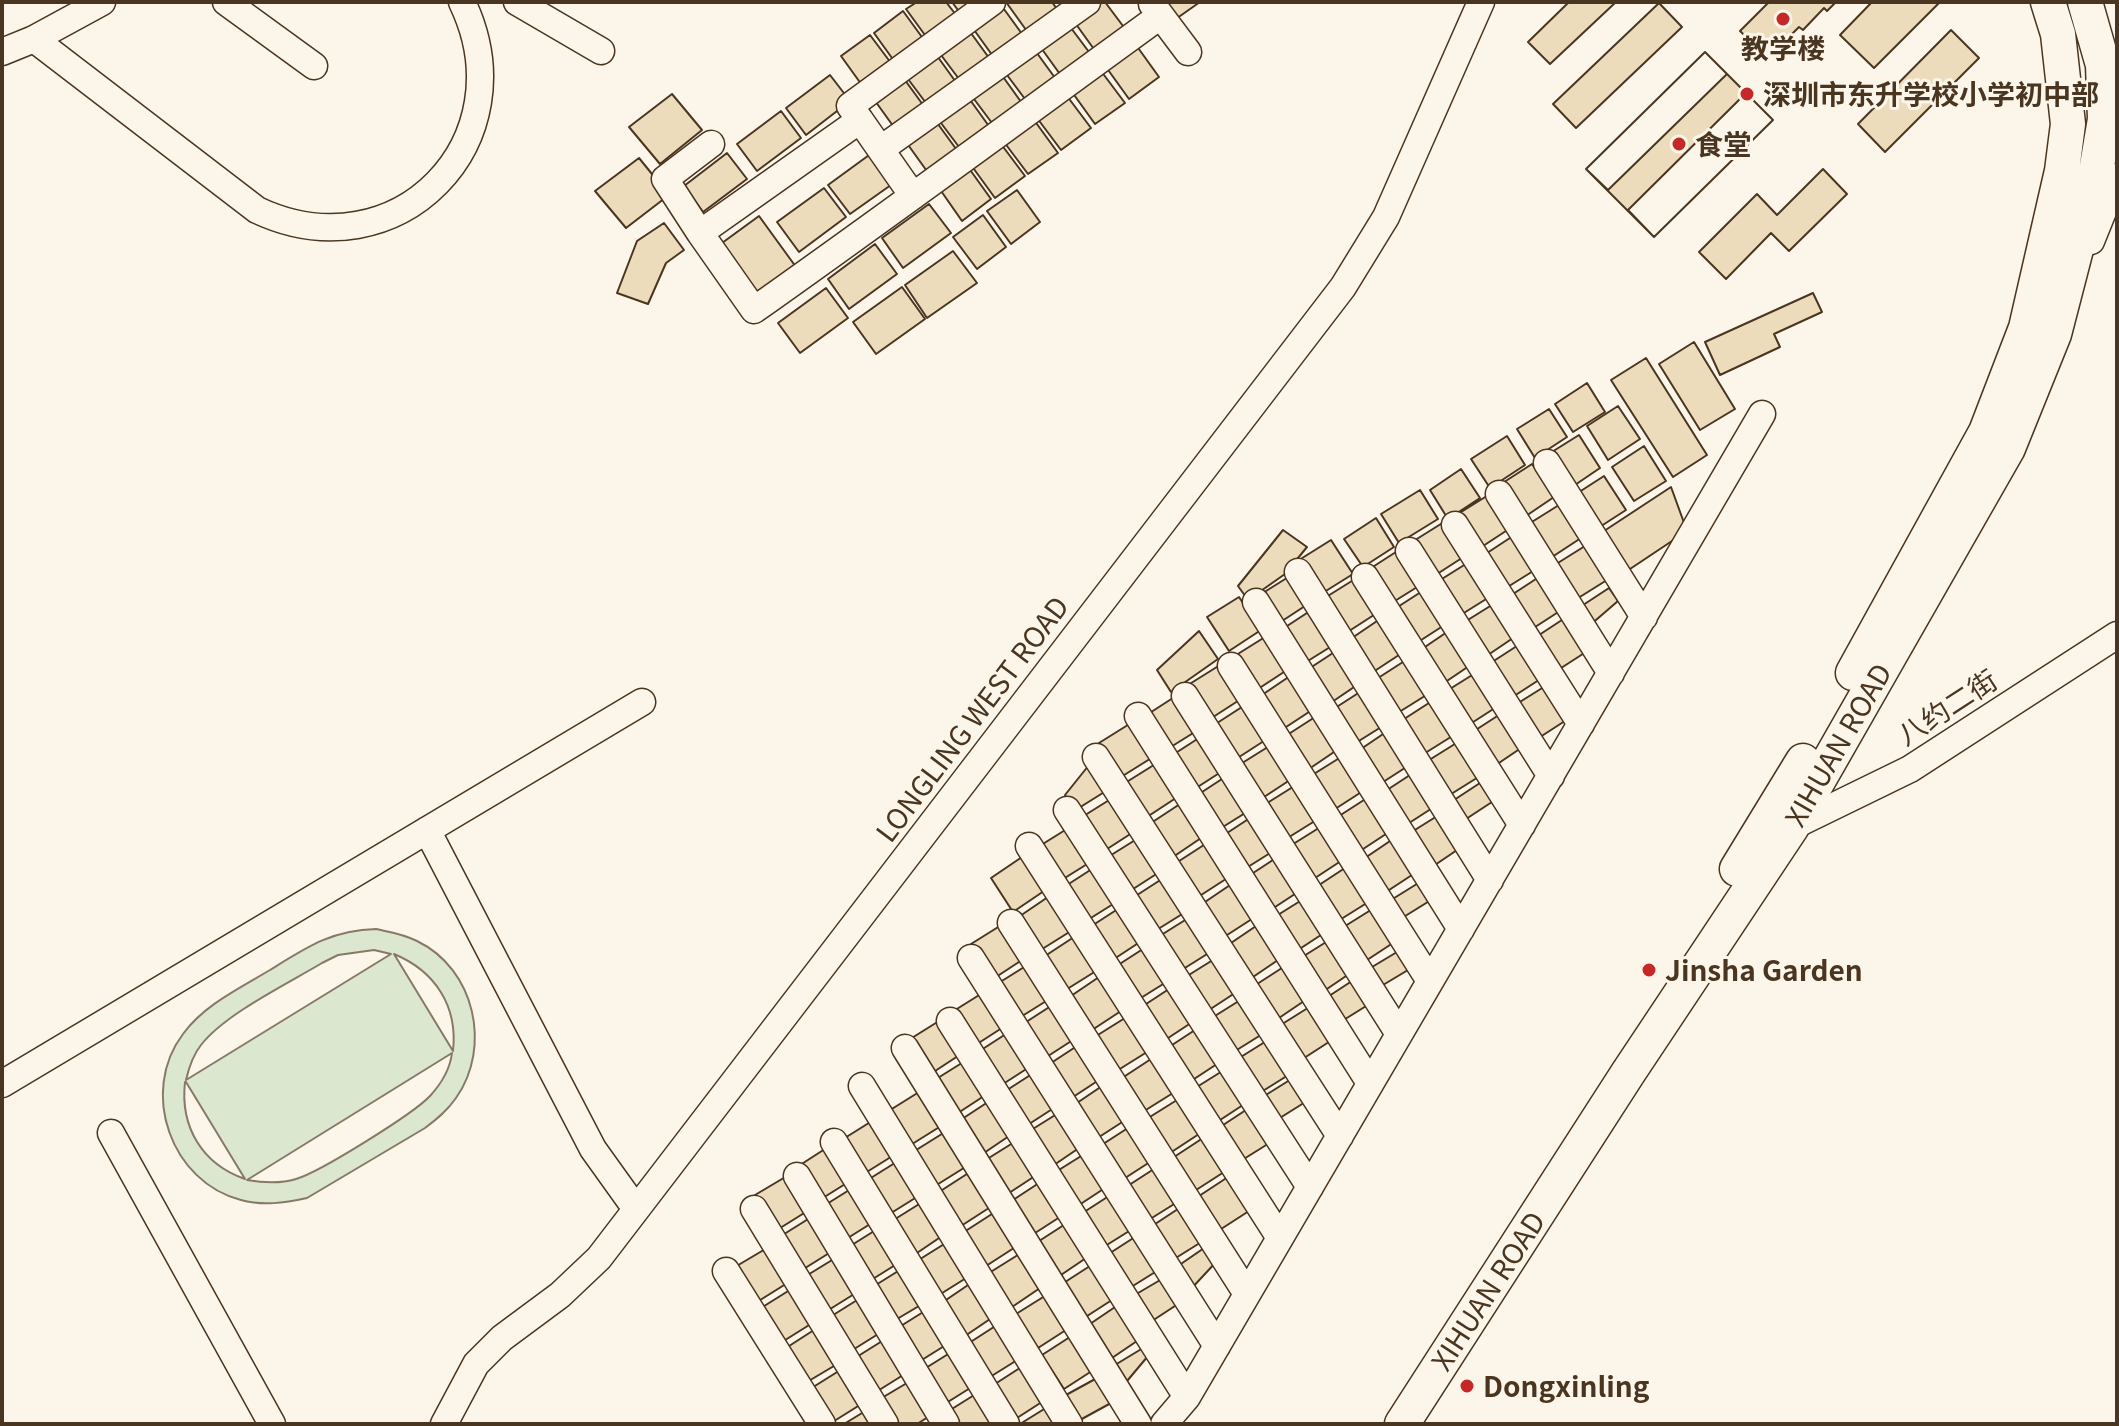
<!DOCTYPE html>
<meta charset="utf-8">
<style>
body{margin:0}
#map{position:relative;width:2119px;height:1426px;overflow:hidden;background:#fbf6e9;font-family:Georgia,serif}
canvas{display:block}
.frame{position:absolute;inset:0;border:4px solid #4a3520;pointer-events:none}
</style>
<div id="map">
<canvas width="2119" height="1426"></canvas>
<div class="frame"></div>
</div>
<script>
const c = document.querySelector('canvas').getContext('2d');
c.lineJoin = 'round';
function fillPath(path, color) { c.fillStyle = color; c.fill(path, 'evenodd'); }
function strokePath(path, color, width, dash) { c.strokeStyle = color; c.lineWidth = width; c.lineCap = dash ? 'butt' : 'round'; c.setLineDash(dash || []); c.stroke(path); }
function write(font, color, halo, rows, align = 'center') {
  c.font = font + ' Georgia,"Noto Sans SC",serif'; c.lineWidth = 6; c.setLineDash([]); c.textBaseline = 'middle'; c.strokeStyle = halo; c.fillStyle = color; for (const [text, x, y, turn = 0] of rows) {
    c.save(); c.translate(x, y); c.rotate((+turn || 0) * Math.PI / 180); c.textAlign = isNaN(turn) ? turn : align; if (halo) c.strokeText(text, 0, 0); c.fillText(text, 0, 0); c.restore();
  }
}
const green = new Path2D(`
 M376 929C390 932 404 934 417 941 475 969 492 1047 456 1098 447 1111 437 1119 425 1128L307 1198C284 1203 263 1206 241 1200 171 1182 139 1092 183 1034 204 1005 240 988 270 970 307 947 332 930 376 929ZM374 950 391 954 186 1080C189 1067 193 1055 201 1045 225 1014 287 984 322 963L338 955ZM394 954C435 971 458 1006 453 1051ZM452 1053C450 1069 441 1084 430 1096 413 1114 320 1172 296 1179 280 1184 264 1183 247 1180ZM185 1082H186L245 1179C202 1164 180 1127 185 1082Z`);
fillPath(green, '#dce7d0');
strokePath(green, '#887966', 2);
const building = new Path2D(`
 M917 2H946L960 20 930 42 906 9Z
 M952 2H985L963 17Z
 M1006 2H1052L1059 12 1029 34Z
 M1097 2H1105L1126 30 1096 52 1073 20Z
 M1160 2H1200L1173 21Z
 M1569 2H1616L1550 64 1528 42Z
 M1769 2H1836L1827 11 1824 8 1803 30 1799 27 1778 48 1771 41 1761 51 1740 31Z
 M1872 2H1940L1874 68 1840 35Z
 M1659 3 1682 27 1576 128 1553 104Z
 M1001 5 1025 38 995 59 972 27Z
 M903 11 927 44 897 65 874 33Z
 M1068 24 1092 56 1062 77 1039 45Z
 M968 29 992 62 962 83 938 51Z
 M1951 30 1979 58 1885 152 1858 124Z
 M870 35 894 67 864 88 841 56Z
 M1136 45 1159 77 1129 99 1106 67Z
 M1034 49 1058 82 1028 103 1004 71Z
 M1705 52 1773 120 1654 237 1586 169Z
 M1705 52 1727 74 1608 190 1586 169Z
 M935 53 958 85 929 107 905 75Z
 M1101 71 1125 103 1095 124 1072 92Z
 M1001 74 1024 106 995 127 971 95Z
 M830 75 850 101 806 135 786 108Z
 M902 76 926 109 896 130 873 98Z
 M1746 93 1773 120 1654 237 1628 210Z
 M672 94 702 130 660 164 629 127Z
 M1067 96 1091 128 1061 150 1037 118Z
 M968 97 991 129 962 151 938 119Z
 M781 111 801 138 757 171 737 144Z
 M935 120 959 153 929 174 906 142Z
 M1034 120 1058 153 1028 174 1004 142Z
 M1001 144 1025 176 995 198 971 165Z
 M876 150 898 180 850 214 828 185Z
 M727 153 747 179 703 212 684 186Z
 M639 158 669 195 626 228 595 191Z
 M968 167 991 199 962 221 939 188Z
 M1823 169 1847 194 1789 251 1771 233 1726 279 1699 252 1757 194 1777 215Z
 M824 188 846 217 799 252 777 222Z
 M1017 190 1040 222 1011 244 987 211Z
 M929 204 951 233 903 268 882 238Z
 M983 215 1006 247 977 269 953 237Z
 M759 216 796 267 758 294 722 243Z
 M664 223 684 250 666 263 648 304 617 293 637 241Z
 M875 244 897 274 849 309 828 279Z
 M953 251 977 283 927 318 905 285Z
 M902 287 925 319 876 354 853 322Z
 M826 288 848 318 800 353 778 323Z
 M1813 293 1822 312 1774 334 1780 347 1720 375 1705 342Z
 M1694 342 1735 409 1700 430 1659 364Z
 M1646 358 1707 455 1673 477 1611 380Z
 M1587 383 1605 412 1573 432 1555 404Z
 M1618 406 1640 439 1608 460 1587 426Z
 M1549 409 1567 437 1535 458 1517 429Z
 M1579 435 1600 468 1569 489 1547 455Z
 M1507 436 1525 465 1490 488 1471 459Z
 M1644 446 1666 481 1634 501 1612 467Z
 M1532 464 1554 497 1523 518 1501 484Z
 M1461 469 1480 498 1448 519 1430 490Z
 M1604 476 1626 510 1595 530 1573 496Z
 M1671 487 1687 531 1627 571 1601 533Z
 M1420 490 1438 519 1399 543 1381 514Z
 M1490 494 1512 527 1480 548 1458 514Z
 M1559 505 1581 538 1549 559 1527 525Z
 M1376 518 1394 547 1363 567 1344 539Z
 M1444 522 1465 556 1434 576 1412 542Z
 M1283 530 1307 547 1285 574 1248 600 1238 586Z
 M1516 534 1538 568 1506 588 1484 555Z
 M1331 540 1353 574 1321 594 1299 560Z
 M1585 546 1607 580 1575 600 1553 566Z
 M1399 550 1422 584 1390 604 1368 570Z
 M1469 562 1491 596 1459 616 1437 582Z
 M1542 575 1563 609 1532 629 1510 596Z
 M1290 576 1308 604 1276 625 1258 596Z
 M1355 579 1377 613 1346 633 1323 599Z
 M1609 588 1618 601 1589 626 1577 609Z
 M1424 590 1446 624 1415 644 1393 610Z
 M1239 597 1261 630 1229 651 1207 617Z
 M1495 603 1516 636 1485 657 1463 623Z
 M1313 609 1335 644 1303 664 1281 630Z
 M1568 616 1589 650 1558 670 1536 637Z
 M1380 619 1402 653 1370 674 1349 640Z
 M1450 630 1472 664 1441 685 1419 651Z
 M1199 631 1218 659 1171 692 1157 670Z
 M1265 637 1287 670 1255 691 1233 657Z
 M1520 644 1542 678 1511 698 1489 664Z
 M1339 649 1360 683 1329 704 1307 670Z
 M1406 660 1428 694 1396 714 1375 680Z
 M1220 665 1241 699 1210 719 1188 685Z
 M1477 672 1498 706 1467 726 1445 692Z
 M1290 676 1312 710 1280 731 1259 697Z
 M1547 685 1568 719 1537 739 1515 705Z
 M1363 690 1386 724 1354 744 1332 710Z
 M1176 696 1198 730 1166 750 1145 716Z
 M1432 701 1454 735 1422 755 1401 721Z
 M1245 705 1267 739 1236 759 1214 725Z
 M1502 713 1524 746 1493 767 1471 733Z
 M1315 717 1337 750 1306 771 1284 737Z
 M1131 723 1153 757 1121 777 1099 743Z
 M1389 730 1411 764 1380 784 1358 751Z
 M1202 736 1224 770 1193 790 1171 756Z
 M1458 742 1480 776 1448 796 1426 762Z
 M1271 745 1293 778 1261 799 1239 765Z
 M1341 757 1363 791 1332 811 1309 777Z
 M1157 763 1179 796 1147 817 1125 783Z
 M1089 765 1106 791 1074 811 1065 795Z
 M1416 771 1437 805 1406 825 1384 792Z
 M1228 775 1250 810 1218 830 1196 796Z
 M1483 781 1495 800 1463 821 1451 802Z
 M1296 785 1318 819 1286 839 1264 805Z
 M1114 797 1135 831 1104 851 1082 817Z
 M1367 798 1389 832 1357 853 1336 818Z
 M1183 802 1204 836 1173 857 1151 823Z
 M1442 813 1463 846 1432 867 1410 833Z
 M1253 816 1275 850 1243 870 1221 837Z
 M1322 826 1344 859 1312 880 1290 846Z
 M1070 827 1092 861 1060 881 1038 847Z
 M1140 837 1161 871 1130 891 1108 857Z
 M1393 839 1415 873 1383 894 1362 860Z
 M1207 843 1229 877 1198 897 1176 863Z
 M1279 856 1301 890 1269 911 1247 877Z
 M1022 857 1044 891 1013 912 991 878Z
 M1348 866 1370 901 1338 921 1316 887Z
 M1095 867 1118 901 1086 921 1064 887Z
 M1165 877 1187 911 1155 931 1134 897Z
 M1420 882 1431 900 1402 918 1391 900Z
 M1233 883 1255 917 1224 937 1202 904Z
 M1048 897 1071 931 1039 951 1017 918Z
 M1305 898 1327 931 1295 952 1273 918Z
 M1121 907 1143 940 1111 961 1090 927Z
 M1374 908 1396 941 1364 962 1342 928Z
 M1190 917 1212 951 1180 971 1158 937Z
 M1003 924 1025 958 993 979 971 944Z
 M1259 924 1281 958 1250 979 1228 945Z
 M1074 937 1096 971 1064 991 1042 958Z
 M1331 939 1352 972 1321 993 1299 959Z
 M1146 947 1168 981 1136 1001 1115 967Z
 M1397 952 1408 970 1378 988 1367 970Z
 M1216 958 1238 991 1206 1012 1184 978Z
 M1029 964 1051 998 1019 1018 997 984Z
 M1285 966 1307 999 1276 1020 1254 986Z
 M1099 977 1121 1011 1089 1032 1068 998Z
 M1355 979 1371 1003 1342 1021 1326 998Z
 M1172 987 1194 1021 1162 1042 1140 1008Z
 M984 992 1005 1026 974 1046 952 1012Z
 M1242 999 1264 1033 1232 1053 1210 1019Z
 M1054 1004 1076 1038 1045 1058 1023 1024Z
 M1311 1006 1332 1040 1301 1060 1279 1026Z
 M1125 1018 1147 1052 1115 1072 1093 1038Z
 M939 1021 961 1054 929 1075 907 1041Z
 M1198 1028 1220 1062 1188 1083 1166 1049Z
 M1009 1032 1031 1066 1000 1086 978 1052Z
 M1268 1040 1290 1074 1258 1094 1236 1060Z
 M1080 1044 1102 1078 1070 1099 1048 1065Z
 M1151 1059 1173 1093 1141 1113 1119 1080Z
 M965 1061 987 1094 955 1115 933 1081Z
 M1224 1070 1246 1103 1214 1124 1192 1090Z
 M1035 1072 1057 1106 1026 1126 1004 1092Z
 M1293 1078 1307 1101 1275 1121 1261 1098Z
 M1105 1084 1127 1119 1096 1139 1074 1105Z
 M919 1092 941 1126 909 1146 887 1112Z
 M991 1100 1012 1134 981 1155 959 1121Z
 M1177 1100 1199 1134 1167 1155 1145 1120Z
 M1249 1108 1271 1142 1239 1162 1217 1129Z
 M1060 1112 1082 1146 1051 1167 1028 1132Z
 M872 1121 894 1155 862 1175 840 1141Z
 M1131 1126 1153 1160 1122 1180 1100 1146Z
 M945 1132 967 1166 935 1186 913 1152Z
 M1203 1138 1224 1172 1193 1192 1171 1159Z
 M1016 1141 1038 1174 1006 1195 984 1161Z
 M828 1147 850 1181 818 1201 797 1167Z
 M1086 1153 1108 1186 1076 1207 1054 1173Z
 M898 1161 920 1195 888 1215 866 1181Z
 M1157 1167 1179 1201 1147 1221 1126 1187Z
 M970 1172 992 1206 961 1226 939 1192Z
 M787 1176 809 1210 777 1230 755 1195Z
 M1228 1177 1249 1211 1218 1231 1196 1198Z
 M1042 1181 1063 1215 1032 1235 1010 1202Z
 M854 1187 875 1221 843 1241 822 1207Z
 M1112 1194 1134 1228 1102 1248 1081 1214Z
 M924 1201 945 1234 914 1255 892 1221Z
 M1181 1207 1203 1241 1171 1261 1149 1228Z
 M995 1212 1017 1246 986 1266 964 1232Z
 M813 1216 834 1250 802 1270 781 1236Z
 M1067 1223 1089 1256 1058 1277 1036 1243Z
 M879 1228 900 1262 868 1282 847 1248Z
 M1138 1235 1160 1269 1128 1289 1107 1255Z
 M949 1241 971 1275 939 1295 917 1261Z
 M1207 1246 1217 1261 1190 1290 1175 1268Z
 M767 1248 789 1282 757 1302 735 1267Z
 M1021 1253 1043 1286 1012 1307 989 1273Z
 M837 1257 859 1291 827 1311 806 1276Z
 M1093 1264 1115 1298 1084 1318 1062 1284Z
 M903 1268 924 1303 892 1322 871 1288Z
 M1167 1276 1181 1302 1149 1323 1133 1296Z
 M974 1281 996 1315 965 1336 943 1302Z
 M793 1288 814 1322 782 1342 761 1308Z
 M1048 1294 1069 1328 1038 1348 1016 1314Z
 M862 1297 883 1331 851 1351 830 1317Z
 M1118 1305 1140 1339 1109 1360 1087 1326Z
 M928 1309 949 1343 917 1363 896 1329Z
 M1000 1323 1022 1357 990 1377 969 1343Z
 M817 1328 839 1363 807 1382 786 1348Z
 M1073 1335 1095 1369 1064 1389 1042 1355Z
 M887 1338 908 1372 876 1392 855 1358Z
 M1143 1348 1148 1356 1122 1387 1110 1368Z
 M953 1351 975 1385 943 1405 921 1371Z
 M1026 1364 1048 1398 1017 1418 995 1384Z
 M842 1369 863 1403 831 1423 810 1389Z
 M1097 1378 1111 1403 1080 1420 1066 1395Z
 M912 1380 933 1414 917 1424H896L880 1399Z
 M979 1392 998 1424H954L947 1412Z
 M1049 1406 1061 1424H1020Z
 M867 1410 876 1424H844Z`);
fillPath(building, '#ecdcbc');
strokePath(building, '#4a3520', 2);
const minor = new Path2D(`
 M226 2 314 66
 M517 2 601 51
 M1152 4 1188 52
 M34 39 257 210C397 276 529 141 462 2
 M2 52 34 39 102 2
 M860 120 850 106 992 2
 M881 149 1087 2
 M913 196 860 120 700 233 754 310C890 214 1025 114 1160 16
 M700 233 665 179 711 144
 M2091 241 2117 177
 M1547 463 1644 617
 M1499 494 1611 673
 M1455 525 1581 724
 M1409 551 1551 776
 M1298 572 1490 880
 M1365 577 1522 825
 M1256 602 1461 929
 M1231 666 1430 981
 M1185 696 1399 1034
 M1138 716 1370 1083
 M1096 757 1340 1136
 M1067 810 1310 1187
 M1787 829 1910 769 2117 635
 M427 830 593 1149 636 1209
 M1029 846 1280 1238
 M1011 923 1247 1294
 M971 958 1217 1346
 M950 1021 1187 1397
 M905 1048 1138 1424
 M2 1084 642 702
 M862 1086 1069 1424
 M111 1133 272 1424
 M834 1142 1006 1424
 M797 1176 946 1424
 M754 1209 885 1424
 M726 1271 822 1424
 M444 1424 476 1364 502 1338 560 1295 599 1258 1343 287 1386 217 1481 2
 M1164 1424 1187 1397 1762 414`);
const major = new Path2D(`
 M1853 673 1986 432 2026 328 2062 171 2068 124 2058 34 2048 2
 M1737 869 1803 761
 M1402 1424 1628 1073 1791 828 2008 448 2054 334 2096 172 2105 119 2103 65 2085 2`);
strokePath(minor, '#4a3520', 29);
strokePath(major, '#4a3520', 37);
strokePath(minor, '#fbf6e9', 26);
strokePath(major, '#fbf6e9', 34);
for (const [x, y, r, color] of [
 [1783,19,8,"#c62828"],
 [1747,94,8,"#c62828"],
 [1679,144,8,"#c62828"],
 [1649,970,8,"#c62828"],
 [1467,1386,8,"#c62828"]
]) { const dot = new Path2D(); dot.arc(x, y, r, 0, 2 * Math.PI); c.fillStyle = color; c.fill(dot); strokePath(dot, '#fbf6e9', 3); }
write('bold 28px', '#4a3520', '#fbf6e9', [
 ["教学楼",1783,48,"center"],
 ["深圳市东升学校小学初中部",1763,94],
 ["食堂",1695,144],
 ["Jinsha Garden",1665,970],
 ["Dongxinling",1483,1386]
], 'left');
write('28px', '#4a3520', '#fbf6e9', [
 ["八约二街",1947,707,-33],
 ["LONGLING WEST ROAD",972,719,-53],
 ["XIHUAN ROAD",1838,745,-60],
 ["XIHUAN ROAD",1488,1291,-57]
]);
</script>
